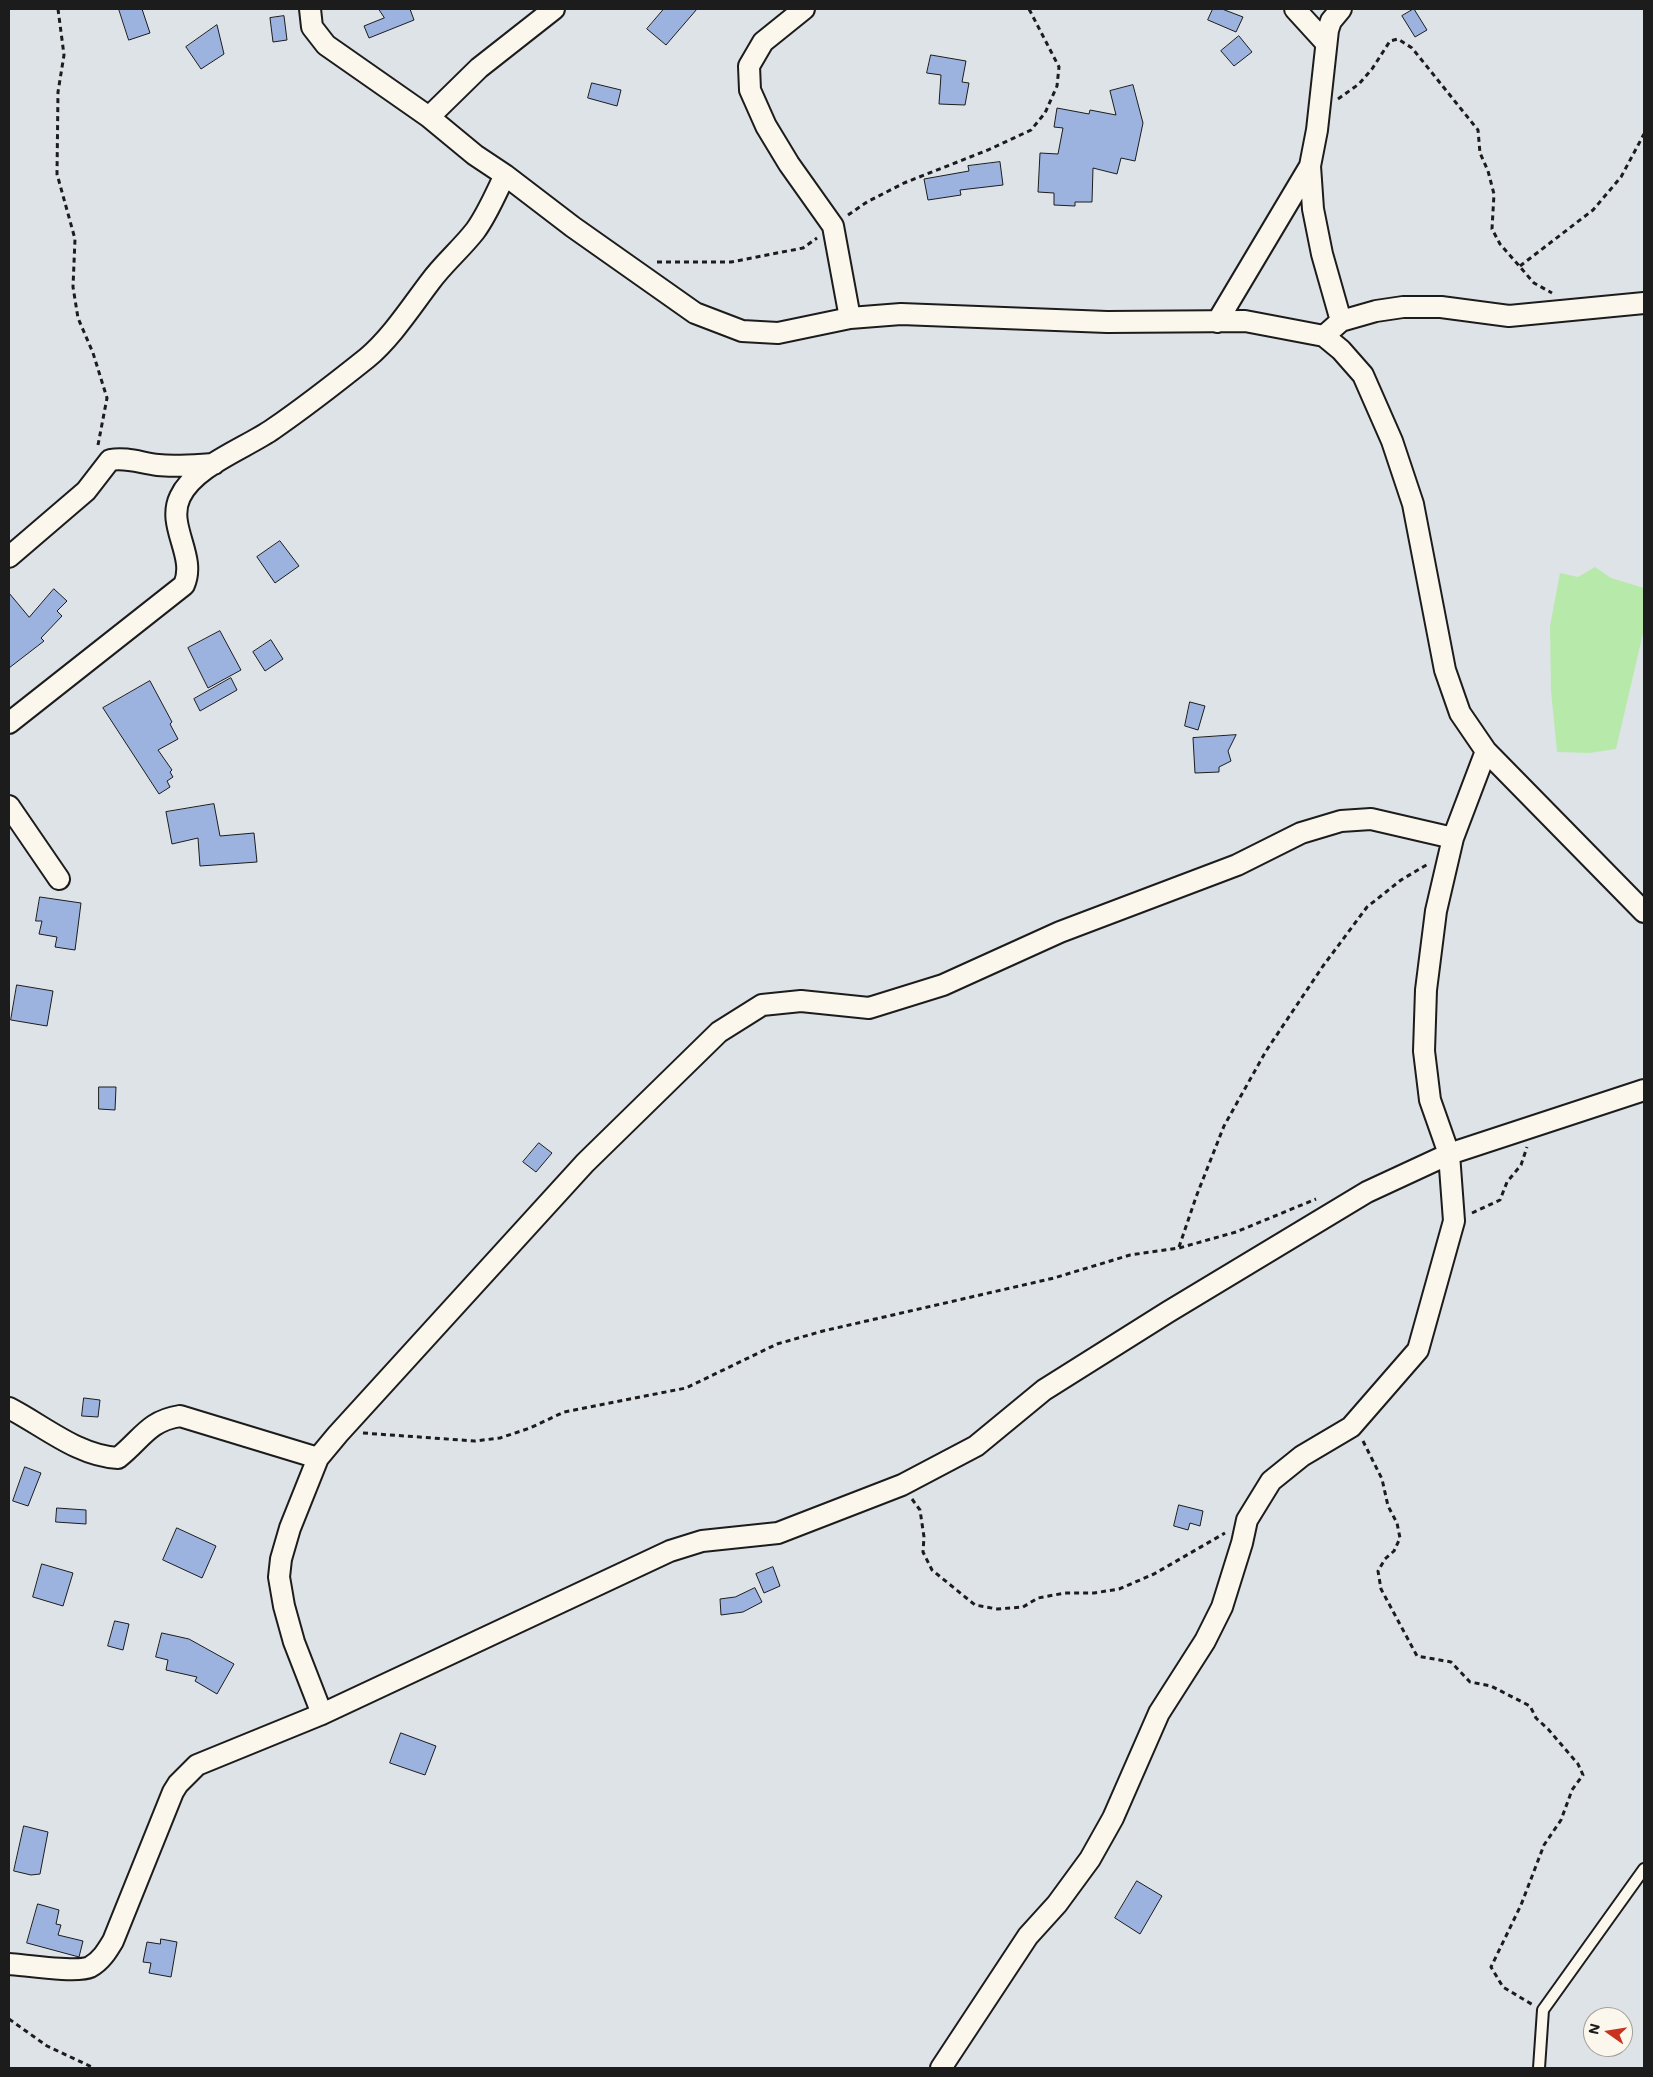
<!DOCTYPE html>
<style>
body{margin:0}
#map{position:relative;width:1653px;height:2077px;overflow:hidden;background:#dee3e8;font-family:Mali,sans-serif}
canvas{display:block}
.frame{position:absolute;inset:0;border:10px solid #1c1c1c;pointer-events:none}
.north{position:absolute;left:1583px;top:2007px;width:50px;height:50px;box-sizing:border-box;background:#fbf7ec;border:1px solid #a29f99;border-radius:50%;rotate:283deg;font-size:14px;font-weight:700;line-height:20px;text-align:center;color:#1c1c1c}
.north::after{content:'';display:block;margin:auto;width:18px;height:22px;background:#c8321e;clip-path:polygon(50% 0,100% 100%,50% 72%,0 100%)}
</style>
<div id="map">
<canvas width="1653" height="2077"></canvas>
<div class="frame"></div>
<div class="north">N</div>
</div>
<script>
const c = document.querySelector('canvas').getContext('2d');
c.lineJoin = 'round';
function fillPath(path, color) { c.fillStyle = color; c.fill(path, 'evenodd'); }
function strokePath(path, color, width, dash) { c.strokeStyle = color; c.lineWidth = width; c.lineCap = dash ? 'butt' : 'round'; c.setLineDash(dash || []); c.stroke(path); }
fillPath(new Path2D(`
 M1595 567 1611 578 1644 588V629L1616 749 1589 753 1557 752 1551 691 1550 626 1560 573 1578 577Z`), '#b7eaaa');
const building = new Path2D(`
 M119 9H142L150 33 129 40Z
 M379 9H410L414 20 369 38 364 26 384 18Z
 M664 9H697L666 45 647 29Z
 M1213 9H1222L1243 17 1236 32 1208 20Z
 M1414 9 1427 30 1415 37 1402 16Z
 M284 16 287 40 273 42 270 18Z
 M217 25 224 54 201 69 186 47Z
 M1239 36 1252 52 1234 66 1221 51Z
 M931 55 966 61 962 82 969 83 965 105 939 104 941 75 927 73Z
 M592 83 621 90 617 106 588 98Z
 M1133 85 1143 123 1135 161 1121 158 1117 174 1093 168 1092 202H1075V206L1054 205V193L1038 192 1040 153 1058 154 1063 128 1054 127 1057 108 1089 114 1090 110 1116 115 1110 91Z
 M1000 162 1003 185 960 190 961 195 928 200 924 179 969 171 968 166Z
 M280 541 299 566 275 583 257 557Z
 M54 589 67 601 57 611 62 616 41 638 44 641 9 668V593L29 617Z
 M220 631 241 670 208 688 188 648Z
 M271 640 283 659 265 671 253 652Z
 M231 678 237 690 200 711 194 699Z
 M150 681 172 722 170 724 178 739 158 750 172 770 170 772 173 777 167 781 170 787 159 794 103 708Z
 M1190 702 1205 706 1198 730 1185 726Z
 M1236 735 1228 751 1231 761 1219 767V772L1195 773 1193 738Z
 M214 804 220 836 254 833 257 862 200 866 198 838 172 844 166 812Z
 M40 897 81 903 75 950 55 947 57 937 39 934 42 921H36Z
 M17 985 53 991 47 1026 11 1020Z
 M99 1087H116L115 1110 99 1109Z
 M539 1143 552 1153 536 1172 523 1162Z
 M84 1398 100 1400 98 1417 82 1416Z
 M25 1467 41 1473 28 1506 13 1501Z
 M1179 1505 1203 1511 1200 1526 1190 1523 1188 1530 1174 1526Z
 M57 1508 86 1510V1524L56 1522Z
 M177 1528 216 1546 202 1578 163 1560Z
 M42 1564 73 1573 63 1606 33 1597Z
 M773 1567 780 1586 764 1593 756 1574Z
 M755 1588 762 1602 743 1612 721 1615 720 1599 735 1597Z
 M115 1621 129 1624 123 1650 108 1646Z
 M162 1633 189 1639 234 1664 217 1694 195 1681 197 1677 166 1670 168 1660 156 1657Z
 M401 1733 436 1746 425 1775 390 1763Z
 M24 1826 48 1832 40 1874 31 1875 14 1871Z
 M1137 1881 1162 1896 1140 1934 1115 1918Z
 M38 1904 59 1910 56 1924 61 1925 58 1935 83 1941 79 1957 27 1943Z
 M161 1939 177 1942 171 1977 149 1973 151 1963 143 1962 147 1942 160 1944Z`);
fillPath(building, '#9cb3e0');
strokePath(building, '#1c1c1c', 1);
const service = new Path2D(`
 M1539 2068 1543 2010 1644 1869`);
const minor = new Path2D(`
 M310 9 312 27 326 45 429 117 475 155 505 175 573 227 695 313 742 331 778 333 850 318 901 314 1107 322 1245 321 1324 336 1341 350 1363 375 1392 441 1413 504 1445 670 1460 713 1486 751 1644 912
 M804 9 763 42 749 66 750 90 766 126 789 164 833 226 850 318
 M1295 9 1326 43
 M429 117 479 68 554 9
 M1310 166 1313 209 1322 254 1341 321
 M1217 322 1310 166 1317 130 1328 30 1331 21 1341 9
 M1324 336 1341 321 1376 311 1403 307H1441L1509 316 1644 303
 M9 557 86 491 110 460C127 457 141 463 158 465 176 467 195 465 214 464
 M9 723 184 585C197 556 166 526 180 497 194 466 246 448 273 429 305 407 337 382 367 358 391 338 411 307 430 282 443 264 461 249 475 231 487 215 496 193 505 175
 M9 806 59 879
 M9 1408C44 1426 78 1456 118 1458 142 1439 148 1421 180 1416L318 1458
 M322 1714 294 1642 284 1606 279 1577 281 1559 290 1528 318 1458 338 1434 585 1163 719 1032 762 1005 801 1001 869 1008 943 985 1060 932 1237 865 1301 833 1341 821 1371 819 1453 838
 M9 1964C25 1965 77 1973 90 1967 101 1961 107 1951 113 1941L173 1792 178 1784 197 1765 322 1714 670 1551 702 1541 778 1533 902 1485 976 1446 1044 1390 1168 1312 1367 1192 1449 1154 1644 1090
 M941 2068 1028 1936 1057 1904 1090 1859 1113 1818 1159 1713 1205 1641 1222 1607 1242 1543 1247 1520 1271 1481 1302 1456 1351 1427 1418 1350 1454 1221 1449 1154 1430 1100 1424 1051 1426 990 1436 911 1453 838 1486 751`);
strokePath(service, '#1c1c1c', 14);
strokePath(minor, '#1c1c1c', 24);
strokePath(new Path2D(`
 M58 9 64 55 58 92 57 174 75 239 73 287 78 318 93 353 107 398 98 445
 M1338 99 1359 84 1372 69 1390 41 1398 39 1412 48 1478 130 1480 153 1488 171 1494 194 1492 229 1500 244 1534 283 1552 293
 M848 215 867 202 904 183 988 150 1031 130 1045 113 1057 86 1059 67 1029 9
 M657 262H731L803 248 817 238
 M1520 266 1593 210 1621 177 1644 134
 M1472 1213 1500 1200 1507 1182 1521 1165 1527 1147
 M1179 1247 1196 1197 1224 1126 1266 1051 1323 966 1367 907 1401 880 1428 864
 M363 1433 475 1441 500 1438 530 1428 564 1412 686 1388 777 1344 823 1331 1054 1278 1130 1255 1179 1248 1236 1232 1316 1199
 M1363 1441 1382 1479 1388 1506 1397 1523 1400 1538 1394 1551 1385 1559 1378 1571 1381 1589 1417 1656 1451 1662 1470 1682 1491 1686 1530 1706 1536 1718 1548 1729 1578 1764 1583 1775 1572 1790 1561 1820 1544 1845 1521 1905 1491 1967 1503 1987 1533 2005
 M912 1499 920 1510 924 1537 923 1552 932 1570 975 1605 997 1609 1023 1607 1038 1598 1065 1593H1094L1119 1589 1154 1574 1225 1533
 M9 2019 47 2046 94 2068`), '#1c1c1c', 3, [5, 4]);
strokePath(service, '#fbf7ec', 10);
strokePath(minor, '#fbf7ec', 20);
</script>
